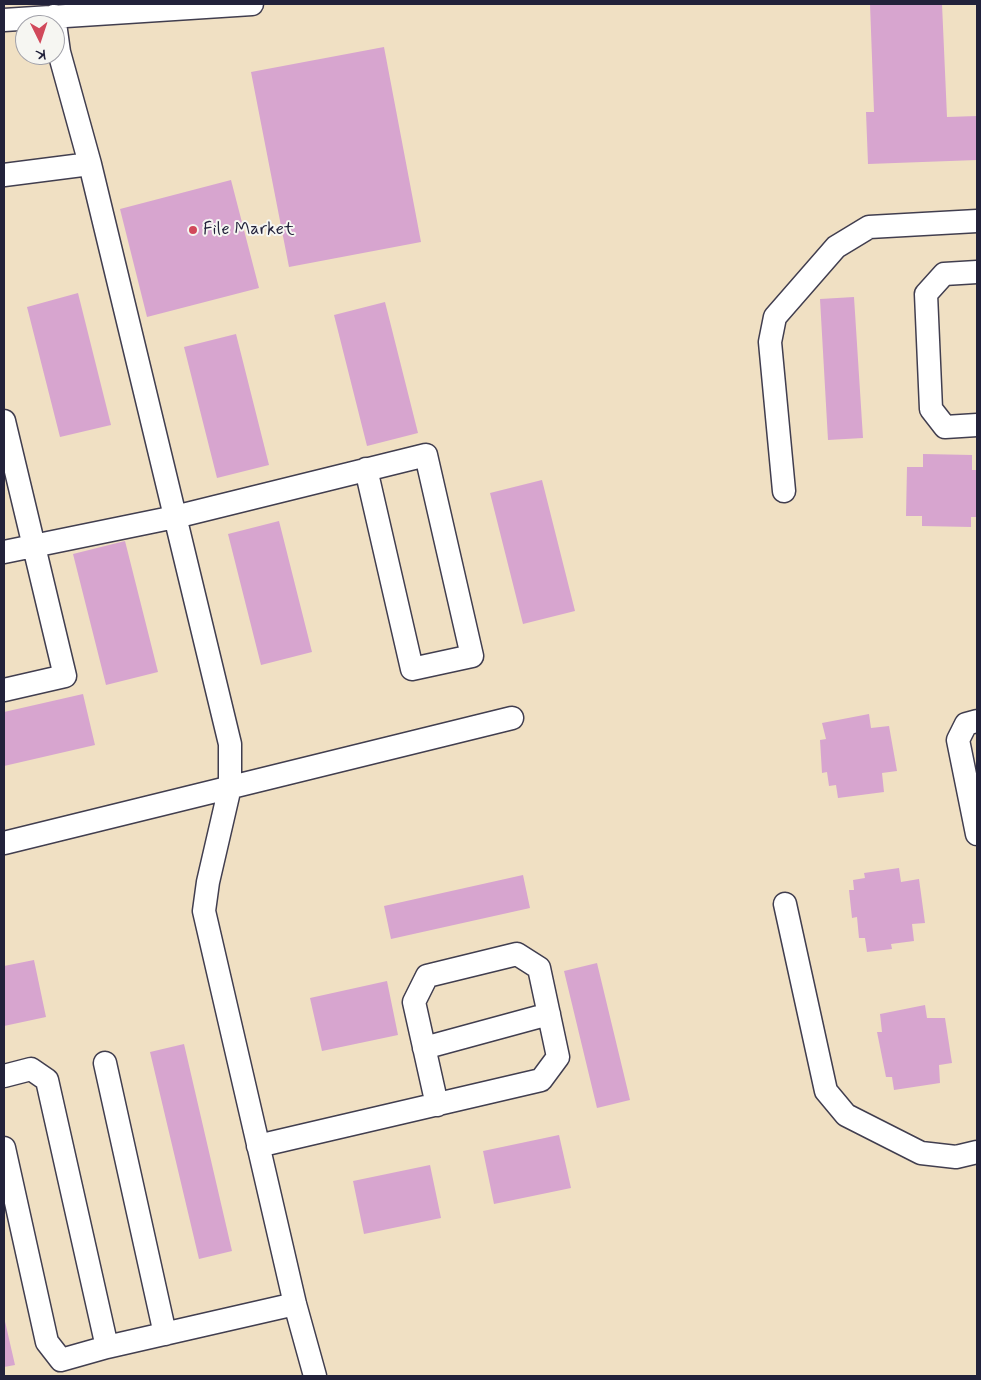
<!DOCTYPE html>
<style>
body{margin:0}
#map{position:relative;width:981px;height:1380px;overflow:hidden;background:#f0e0c3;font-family:Mynerve,sans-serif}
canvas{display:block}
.frame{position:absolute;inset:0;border:5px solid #22223b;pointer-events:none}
.north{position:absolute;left:15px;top:15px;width:50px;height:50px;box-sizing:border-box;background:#f6f6f2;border:1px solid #a1a1a9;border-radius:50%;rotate:176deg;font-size:14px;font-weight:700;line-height:20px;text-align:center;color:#22223b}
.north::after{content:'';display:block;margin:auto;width:18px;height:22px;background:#d1495b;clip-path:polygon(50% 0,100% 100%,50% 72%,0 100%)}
</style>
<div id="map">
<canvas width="981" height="1380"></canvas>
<div class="frame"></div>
<div class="north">K</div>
</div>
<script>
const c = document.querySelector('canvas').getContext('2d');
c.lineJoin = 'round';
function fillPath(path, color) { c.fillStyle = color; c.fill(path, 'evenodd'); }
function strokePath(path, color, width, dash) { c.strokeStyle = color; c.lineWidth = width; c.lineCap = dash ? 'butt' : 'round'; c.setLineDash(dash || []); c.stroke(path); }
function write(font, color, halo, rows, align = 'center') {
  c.font = font + ' Mynerve,sans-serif'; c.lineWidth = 4; c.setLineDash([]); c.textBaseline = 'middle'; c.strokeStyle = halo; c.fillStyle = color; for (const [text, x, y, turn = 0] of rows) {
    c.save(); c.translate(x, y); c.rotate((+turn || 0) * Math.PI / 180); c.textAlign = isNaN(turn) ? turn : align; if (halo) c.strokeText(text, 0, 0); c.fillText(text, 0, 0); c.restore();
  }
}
fillPath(new Path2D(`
 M870 4H942L947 117 977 116V160L868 164 866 112H874Z
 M384 47 421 242 289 267 251 72Z
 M231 180 259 288 147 317 120 209Z
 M78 293 111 425 60 437 27 307Z
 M854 297 863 438 828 440 820 299Z
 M385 302 418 433 367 446 334 315Z
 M236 334 269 465 217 478 184 347Z
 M923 454 972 455V470H977V517H971V527L922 526V516H906L907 467H923Z
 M542 480 575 611 523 624 490 493Z
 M279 521 312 652 261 665 228 534Z
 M125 541 158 672 106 685 73 554Z
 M83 694 95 745 4 766V712Z
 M869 714 871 728 889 726 897 771 882 773 884 792 838 798 836 785 829 786 827 772 822 773 820 740 826 739 822 723Z
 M899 868 901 882 919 879 925 923 912 924 914 941 891 944 892 949 867 952 865 938H859L857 917 852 918 849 890H854L853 880 865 878 864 873Z
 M523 875 530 908 391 939 384 906Z
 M34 960 46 1017 4 1026V966Z
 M597 963 630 1100 597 1108 564 971Z
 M387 981 398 1035 322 1051 310 998Z
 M925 1005 927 1018H945L952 1063 939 1065 940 1083 894 1090 892 1077H886L877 1032H882L880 1014Z
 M184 1044 232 1251 199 1259 150 1052Z
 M559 1135 571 1188 494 1204 483 1151Z
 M430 1165 441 1218 364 1234 353 1181Z
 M4 1317 15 1365 4 1367Z`), '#d7a5cf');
const minor = new Path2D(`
 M54 16 59 52 90 164 230 744V787L208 882 204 911 295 1304 315 1376
 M4 20 252 4
 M4 175 90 164
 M977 272 944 274 926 294 931 409 945 427 977 425
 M4 421 65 676 4 690
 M784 491 770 342 775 317 836 247 869 227 977 221
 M4 552 175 517 426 455 472 656 412 669 366 469
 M977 721 966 724 958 740 977 834
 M4 843 512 718
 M785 904 826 1091 846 1115 921 1153 956 1157 977 1152
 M424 1048 549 1014
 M105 1063 165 1334
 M4 1076 31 1069 47 1080 107 1347
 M258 1146 541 1080 558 1057 539 968 517 954 427 976 414 1002 437 1105
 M4 1148 47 1342 61 1360 107 1347 295 1304`);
strokePath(minor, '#413e4f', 25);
strokePath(minor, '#fff', 22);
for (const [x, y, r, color] of [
 [193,230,5,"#d1495b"]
]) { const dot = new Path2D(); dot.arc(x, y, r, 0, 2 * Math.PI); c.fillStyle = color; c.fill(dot); strokePath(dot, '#f6f6f2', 2); }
write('18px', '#22223b', '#f6f6f2', [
 ["File Market",203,230]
], 'left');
</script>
